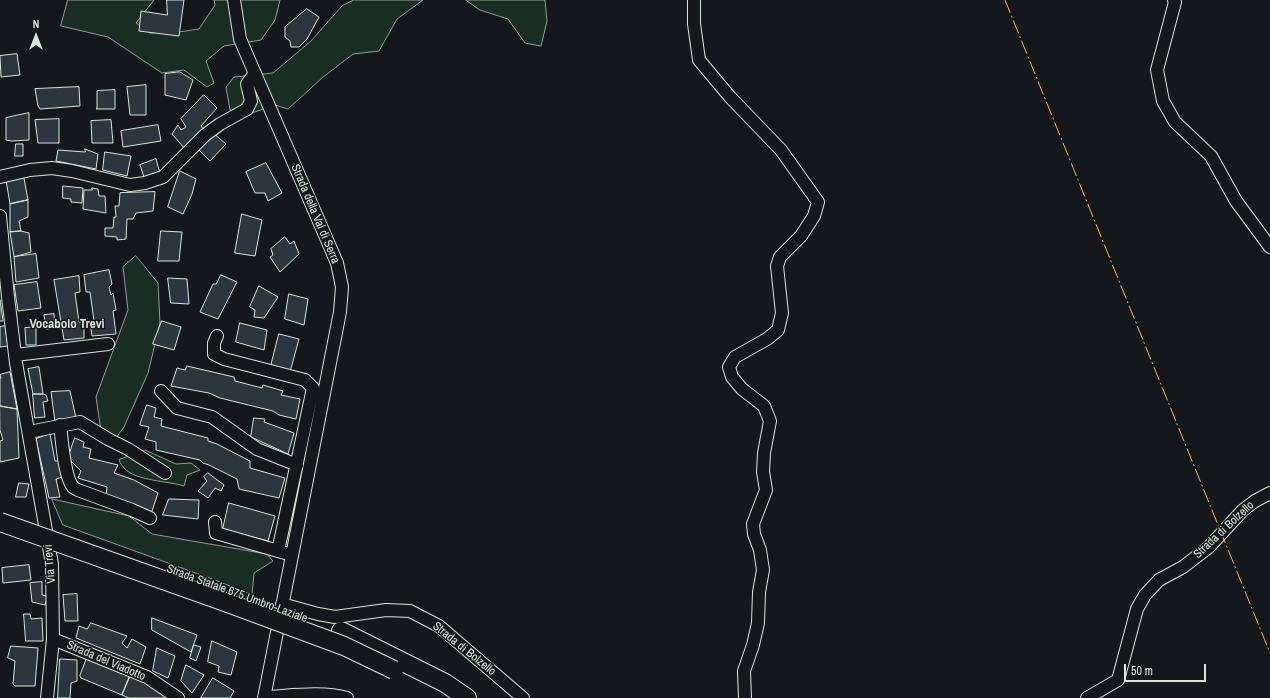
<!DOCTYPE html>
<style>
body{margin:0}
#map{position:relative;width:1270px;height:698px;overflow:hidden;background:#14181c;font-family:"Archivo Narrow",sans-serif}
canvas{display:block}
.north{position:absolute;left:16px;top:16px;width:40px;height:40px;-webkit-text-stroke:3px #14181c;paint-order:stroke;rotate:0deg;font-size:11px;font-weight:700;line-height:16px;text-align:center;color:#d8e6dc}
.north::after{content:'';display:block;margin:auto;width:14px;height:18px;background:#d8e6dc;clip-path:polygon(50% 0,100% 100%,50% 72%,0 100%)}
.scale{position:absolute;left:1124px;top:664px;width:82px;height:18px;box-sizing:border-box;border:2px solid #d8e6dc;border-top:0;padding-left:5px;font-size:12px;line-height:14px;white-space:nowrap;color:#d8e6dc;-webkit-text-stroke:3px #14181c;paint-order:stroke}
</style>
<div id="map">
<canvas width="1270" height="698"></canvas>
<div class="north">N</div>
<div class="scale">50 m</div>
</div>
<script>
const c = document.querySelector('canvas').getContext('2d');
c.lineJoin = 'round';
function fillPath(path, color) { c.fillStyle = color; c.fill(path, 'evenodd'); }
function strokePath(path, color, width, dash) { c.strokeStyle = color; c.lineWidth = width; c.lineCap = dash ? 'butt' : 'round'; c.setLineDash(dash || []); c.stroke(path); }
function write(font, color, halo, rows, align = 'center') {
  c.font = font + ' "Archivo Narrow",sans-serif'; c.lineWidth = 3; c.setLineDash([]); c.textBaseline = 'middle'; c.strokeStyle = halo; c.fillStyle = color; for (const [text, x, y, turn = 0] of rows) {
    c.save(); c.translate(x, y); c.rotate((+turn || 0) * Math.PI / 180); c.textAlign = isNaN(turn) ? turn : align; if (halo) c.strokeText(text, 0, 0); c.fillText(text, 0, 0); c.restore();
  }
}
const green = new Path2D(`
 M68 0H154L136 23 150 33 179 32 199 29 215 5 214 0H280L275 20 261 40 224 46 206 61 214 83 207 87 184 70 162 73 108 37 61 26Z
 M354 0H423L397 19 379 51 353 54 322 78 288 109 275 105 249 114 230 110 226 87 234 77 273 73 311 41 342 6Z
 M466 0H545L547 21 541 46 525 43 508 19 480 10Z
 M136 256 158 283 160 323 148 373 124 427 110 446 102 438 96 397 128 310 123 267Z
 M145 450 176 464 191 463 200 470 187 475 184 486C169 481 135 481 124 468 122 466 120 463 119 460Z
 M52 499 129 516 152 534 267 554 273 561 254 573 252 595 215 580 63 525Z`);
fillPath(green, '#1a2d24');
strokePath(green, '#939e99', 1);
const building = new Path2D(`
 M167 0H184L179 36 139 31 141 11 167 15Z
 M307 9 319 17 307 39 299 47H291L290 41 285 37V27Z
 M17 54 20 75 1 77 0 56Z
 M180 72 193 80 186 100 165 95V74Z
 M146 85V115H130L127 87Z
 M79 87 80 106 40 109 38 106 35 89Z
 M115 90V109H96L97 108V91Z
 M204 95 217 108 201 126 205 131 185 149 172 134 178 125 181 130 186 127 181 119Z
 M29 113V140L12 141 6 140V118Z
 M59 119V143H38L35 120Z
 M111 120 113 143H92L91 121Z
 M158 125 161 141 123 147 121 131Z
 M213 133 226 144 210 161 198 149Z
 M16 144H23V156H15Z
 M85 149 98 154 96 169 56 161 58 150 85 152Z
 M105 152 131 156 127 176 103 170Z
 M156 159 160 173 144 177 140 165Z
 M266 163 282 193 268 201 265 193H255L246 172Z
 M180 171 196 179 192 194 183 214 168 207Z
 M24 178 28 200 10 204 6 180Z
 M63 186 83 188 82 203 71 202V199L63 198Z
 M92 188 98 189 99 196H105L106 213 83 209 84 190H92Z
 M155 192 153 211 136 213 133 219H127L126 239 117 240V237L105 236V228H113L114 217H116L115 206H119L120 193Z
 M28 200V217L19 221 21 231 10 232V204Z
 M242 214 262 220 255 256 235 253Z
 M21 231 29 233 31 252 14 257 10 232Z
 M161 231 182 232 179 261H158Z
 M285 237 290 244 294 241 299 254 280 272 270 257 273 255 271 249Z
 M36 254 39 278 16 282 14 257Z
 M109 270 112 284 109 287 111 295 113 293 116 310 113 311 116 334 92 336 90 322 94 321 90 292H86L84 275Z
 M221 275 237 282 218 319 200 312 213 284H216Z
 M79 276 80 292 75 293 79 322H84V338L64 340 54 280Z
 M168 278 187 279 189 304 171 303Z
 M37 282 41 308 18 311 14 285Z
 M259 286 278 297 264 318 254 317 255 310 250 307Z
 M289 294 308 299 304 325 285 319Z
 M0 300 3 321H0Z
 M54 314 55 328 46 329 44 315Z
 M162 321 181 327 174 350 153 344Z
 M240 323 267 330 264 350 236 342Z
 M5 326 8 346 0 347V327Z
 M36 327V345H26L25 328Z
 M279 334 299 339 290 372 271 366Z
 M187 366 234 377 235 381 262 388 263 385 283 391 281 395 300 399 296 419 279 415 273 411 220 398 209 393 171 386 177 368 185 370Z
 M39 367 43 394H33L28 369Z
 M10 372 17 409 0 406V378H1L0 375Z
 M70 391 76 418 55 422 51 392Z
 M33 394H43L46 395 48 401 43 402 45 417 35 418Z
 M147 405 156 408 154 417 162 419 161 426 208 438V441L217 444 250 461V468L285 478 279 498 239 489 237 479 209 465 203 463 200 460 156 450V442L145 439 149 427 140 425Z
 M0 406 17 409 19 458 0 462V441L3 440 0 430Z
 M254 418 265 419 264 422 294 433 288 454 251 437Z
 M50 434 55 461H60L62 477 56 479 60 497 49 498 36 439Z
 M75 438 84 442 83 447 91 449 89 458 118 465 114 473 134 480 158 493 151 514 106 496 107 487 78 478 81 471 68 458Z
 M208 473 224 485 221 491 215 488 208 498 198 491 207 481 204 477Z
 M19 483 29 484 26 497H16Z
 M169 499 199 500 198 519 163 515Z
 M229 503 275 516 268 541 223 529Z
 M29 565 31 580 3 583 2 568Z
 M42 582V595L48 596 45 605 32 602 30 583Z
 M77 594 78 621H65L63 595Z
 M24 614H30L31 619 42 618 43 641H26Z
 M152 618 197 635 191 652 152 630Z
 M91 623 127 636 122 643 127 648 132 639 146 647 140 664 76 638 79 626 87 629Z
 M212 641 237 652 231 675 218 672 219 666 208 662Z
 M194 645 201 647 196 661 190 658Z
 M11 646 38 648 35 686H15L13 684 15 661 8 658Z
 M157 648 175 656 168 678 153 671Z
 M87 658 130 676 122 695 81 678 80 676Z
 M60 659 77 660V681L71 683 70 698H58Z
 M186 665 204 675 192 693 181 681Z
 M130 676 164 692 170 698H129L122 695Z
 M213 678 234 691 230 698H201Z`);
fillPath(building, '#2c363c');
strokePath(building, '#d8e6dc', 1);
const minor = new Path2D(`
 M234 0 240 39 337 263 342 287 340 312 264 698
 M694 0V24L699 60 730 97 781 150 818 202 814 216 801 236 780 257 777 266 782 313 778 330 767 339 735 357 729 367 732 377 742 389 764 406 770 421 764 453 763 472 766 490 753 524 754 534 760 550 763 570 759 592 758 623 753 645 744 671 745 698
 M1174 0 1175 2 1157 70 1163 101 1175 122 1211 156 1236 201 1270 247
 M0 177 30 170 52 168 72 171 130 185 145 183 163 177 205 135 220 124 247 109 251 101 247 84 255 73
 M0 216 8 297 16 363 52 564 53 639 47 698
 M217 336 214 343V354L224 359 305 380 313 388 278 551
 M15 355 108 344
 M161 391 177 408 212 417 257 449 297 465
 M60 425C62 439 64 477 73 487 74 488 76 489 78 490L132 510 150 518
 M29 432 80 422 108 439 128 449 165 473
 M215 522 216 533 285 553
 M282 604 318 614 335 617 386 610 410 611 439 626 523 698
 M53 639 147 677 178 698
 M264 697C289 696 322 691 347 698
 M1087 698 1118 680 1137 609 1145 595 1159 580 1183 567 1209 547 1243 510 1255 501 1270 493`);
const highway = new Path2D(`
 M341 631 445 683 467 698`);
strokePath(minor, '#d8e6dc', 14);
strokePath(highway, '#d8e6dc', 20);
strokePath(minor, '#14181c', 12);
strokePath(highway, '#14181c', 18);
const highwayBridge = new Path2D(`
 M0 522 228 603 344 646 394 670`);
strokePath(highwayBridge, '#d8e6dc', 20, []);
strokePath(highwayBridge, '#14181c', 18);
strokePath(new Path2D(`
 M1005 0 1270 653`), '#ffb74d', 1, [14, 3, 2, 3]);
write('12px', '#d8e6dc', '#14181c', [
 ["Strada della Val di Serra",315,214,67],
 ["Strada di Bolzello",1224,530,-43],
 ["Via Trevi",50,564,-95],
 ["Strada Statale 675 Umbro-Laziale",237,594,20],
 ["Strada di Bolzello",464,649,39],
 ["Strada del Viadotto",106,661,23]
]);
write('bold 13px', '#d8e6dc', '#14181c', [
 ["Vocabolo Trevi",67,325]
]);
</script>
